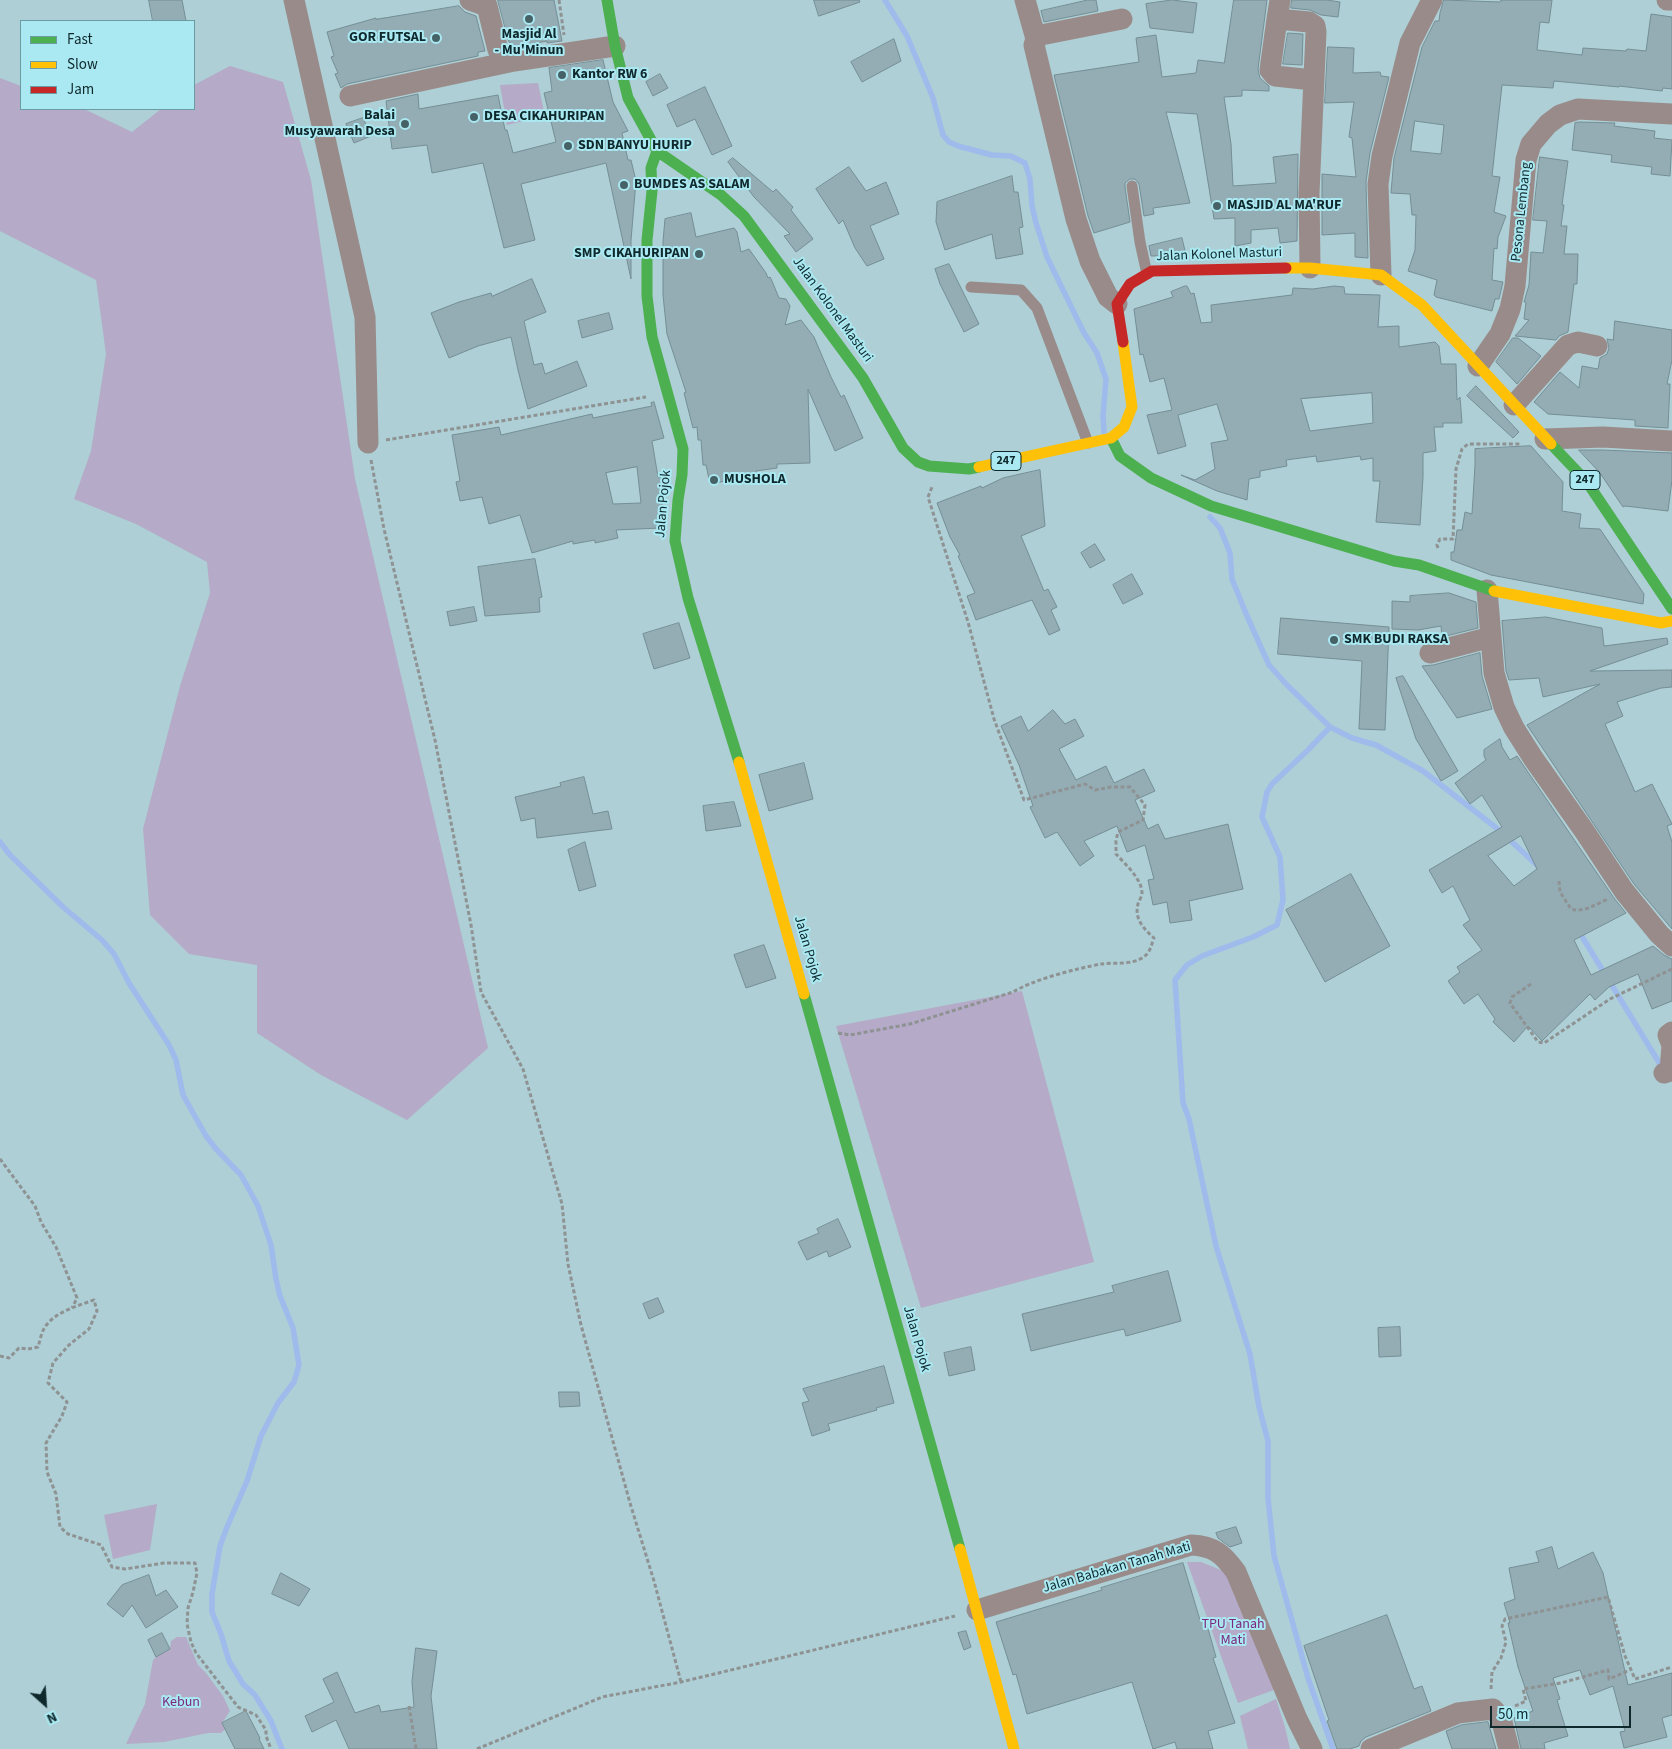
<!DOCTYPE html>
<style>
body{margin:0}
#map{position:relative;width:1672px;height:1749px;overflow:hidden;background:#adcfd5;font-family:"Source Sans 3",sans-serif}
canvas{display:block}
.legend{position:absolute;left:20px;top:20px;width:175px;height:90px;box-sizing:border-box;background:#aae9f2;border:1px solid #6c9ca3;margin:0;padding:6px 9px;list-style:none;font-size:15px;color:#0e282c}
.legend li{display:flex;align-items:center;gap:10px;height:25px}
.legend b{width:25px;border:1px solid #6c9ca3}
.north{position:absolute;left:20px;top:1679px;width:50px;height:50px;-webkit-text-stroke:4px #aae9f2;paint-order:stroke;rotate:154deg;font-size:14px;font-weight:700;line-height:20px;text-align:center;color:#0e282c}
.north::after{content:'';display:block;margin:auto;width:18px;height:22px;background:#0e282c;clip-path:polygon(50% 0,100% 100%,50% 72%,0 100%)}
.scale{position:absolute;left:1490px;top:1706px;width:141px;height:22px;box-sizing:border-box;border:2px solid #0e282c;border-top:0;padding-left:6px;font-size:15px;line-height:18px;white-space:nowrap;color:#0e282c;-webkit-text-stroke:4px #aae9f2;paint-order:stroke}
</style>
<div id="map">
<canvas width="1672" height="1749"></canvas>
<ul class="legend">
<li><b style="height:6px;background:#4caf50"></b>Fast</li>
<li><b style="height:6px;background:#ffc107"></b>Slow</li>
<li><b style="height:6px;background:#c62828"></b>Jam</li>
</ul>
<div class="north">N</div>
<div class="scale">50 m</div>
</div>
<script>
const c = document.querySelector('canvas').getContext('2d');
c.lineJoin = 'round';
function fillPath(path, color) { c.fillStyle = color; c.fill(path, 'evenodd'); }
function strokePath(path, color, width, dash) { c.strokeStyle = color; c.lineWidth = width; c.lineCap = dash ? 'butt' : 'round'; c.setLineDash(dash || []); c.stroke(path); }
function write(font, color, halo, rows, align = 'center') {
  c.font = font + ' "Source Sans 3",sans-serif'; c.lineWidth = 4; c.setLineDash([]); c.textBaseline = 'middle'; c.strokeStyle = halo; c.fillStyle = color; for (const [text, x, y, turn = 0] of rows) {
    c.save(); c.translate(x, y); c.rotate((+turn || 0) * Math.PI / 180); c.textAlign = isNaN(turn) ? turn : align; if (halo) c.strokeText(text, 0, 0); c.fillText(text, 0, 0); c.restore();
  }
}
fillPath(new Path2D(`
 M230 66 283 82 311 180 355 479 488 1048 407 1120 321 1075 257 1033V965L189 954 150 915 143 829 180 686 210 593 207 562 136 524 74 499 91 451 106 354 96 280 0 231V78L21 86V109H84L132 132 161 109H194V85Z
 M538 83 545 116 507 125 500 85Z
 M1022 991 1094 1262 921 1308 836 1026Z
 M157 1504 150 1550 113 1559 104 1515Z
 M1187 1562H1201L1233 1575 1274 1690 1238 1703Z
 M177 1637H186L198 1665 206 1673 223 1696 230 1711 222 1723 225 1729 221 1733H208L164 1742 126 1744 145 1704 153 1660 156 1657 170 1649 171 1641Z
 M1276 1699 1285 1727 1290 1749H1248L1240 1716Z`), '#b5aac7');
strokePath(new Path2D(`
 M885 0 907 36 933 98 943 135 949 142 958 146 992 155 1011 156 1025 163 1030 179 1032 206 1036 223 1047 257 1084 333 1097 353 1106 379 1103 416 1104 432
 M1210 517 1220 528 1230 553 1232 579 1247 616 1269 665 1287 685 1330 727 1352 738 1376 745 1423 771 1499 830 1539 867
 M1330 727 1308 750 1272 784 1267 792 1262 817 1280 857 1283 900 1277 925 1253 937 1202 956 1187 965 1175 980 1183 1103 1189 1119 1216 1246 1250 1354 1259 1407 1268 1441V1498L1274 1556 1308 1678 1333 1749
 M0 842 10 855 63 907 102 940 114 954 129 983 169 1045 176 1060 183 1095 206 1136 216 1149 241 1175 258 1206 271 1245 276 1279 280 1296 293 1328 299 1365 294 1382 278 1403 261 1436 247 1481 227 1527 220 1546 212 1594V1612L221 1634 229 1661 243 1684 255 1695 271 1721 282 1749
 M1578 930 1663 1069`), '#9ebbec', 5.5);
const building = new Path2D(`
 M149 0H182L186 21H153Z
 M498 0H554L562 41 547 43V41L516 47 509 42Z
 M814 0H859L860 2 819 16Z
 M1088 0H1096L1098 11 1044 22 1041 11Z
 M1172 0 1197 3 1193 33 1150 28 1146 4Z
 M1234 0H1267L1258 69 1260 78 1269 86V91L1242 90V96L1224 97 1231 144 1233 186 1276 183 1273 157 1298 154 1297 241 1280 243 1278 228 1251 230V243L1235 246V218L1214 219 1197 114 1166 112 1190 203 1153 208 1154 214 1144 216 1139 184 1135 179H1130L1125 183V187L1130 222 1094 233 1088 216 1054 75 1139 62 1136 38 1156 35 1162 77 1196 73 1198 60 1224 63Z
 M1292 0H1327L1340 2 1338 17 1321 15 1310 10 1291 8Z
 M1444 0 1500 2 1501 0H1552L1549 23 1540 22 1537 50 1582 55 1583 48 1626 51 1627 49 1646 51 1651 14 1672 17V89L1663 88 1662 91 1619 86V87L1597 85 1554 81 1553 88 1502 85 1492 176 1500 177 1494 212 1506 216 1498 237 1497 249 1494 248 1492 280 1503 282 1499 299H1495L1492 311 1436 297 1434 295 1437 280 1408 271 1415 250 1416 215H1412L1410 194 1391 193 1394 158 1422 47 1435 21H1439L1440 13ZM1415 121 1444 125 1441 154 1411 151Z
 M459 6 465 12 476 16 485 51 478 52V56L347 84 341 88 335 74 338 73 331 57 334 56 327 32 376 18V19Z
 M1288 33 1303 34 1302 65 1283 64Z
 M894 39 901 61 862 82 851 62Z
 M1328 47 1354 48 1353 73 1380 72 1381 76 1389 77 1370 153 1366 182 1368 258 1355 257V233L1322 235V174L1356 177 1352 138 1349 137 1354 102 1325 103Z
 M603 60 613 102 627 129 628 131 622 133 628 160H631L636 181 631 240V279L606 163 521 184 535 240 504 248 483 163 432 173 427 145 392 149 386 101 418 94 419 109 498 95 505 130H507L513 153 556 142 544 93 552 91 549 68Z
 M660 74 668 88 653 96 646 82Z
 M705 87 732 146 712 155 695 119 677 127 667 105Z
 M363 118 371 136 354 143 346 124Z
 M1580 122 1615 123 1614 126 1655 131 1654 138 1672 140 1670 176 1651 174 1652 167 1611 162 1612 155 1572 150 1575 123Z
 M1540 157 1568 161 1562 205H1564L1561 226H1567L1564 254H1578L1577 284H1574L1568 332 1559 336 1556 340 1515 336 1529 320 1524 319 1526 302H1524L1529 285 1531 252 1543 253 1547 221 1533 220Z
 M733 158 773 192 776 189 793 207 791 210 813 239 796 252 784 236 790 234 754 197 728 162Z
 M849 167 866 191 886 182 899 214 870 226 884 259 867 266 855 248 843 220 839 224 816 189Z
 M1012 176 1014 192H1018L1023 227 1019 228 1023 254 996 259 992 234 945 250 936 222 937 202Z
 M691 213 696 237 734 228 737 232 741 252 749 249 766 273 768 278 770 277 772 281 779 298 786 299 790 306 785 325 801 320 814 337 831 377 841 397 844 395 863 438 835 451 808 389 810 463 777 464V468L756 471V475L710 484 706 465H703L701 440H698L697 427 693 428 684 393 686 392 667 334 663 295V241L665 219Z
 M1182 238 1186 255 1151 256 1149 246Z
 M949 264 979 324 964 332 940 284 935 269Z
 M532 279 546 312 524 321 534 365 542 363 545 374 577 361 587 386 528 409 518 370 511 337 478 346 449 358 431 313 459 302 491 293 492 296Z
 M1185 286H1187L1191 294 1194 293 1201 323 1212 322 1211 305 1292 295 1293 288 1313 289 1334 286 1344 287 1345 294 1380 295 1378 327 1399 326V347L1435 342 1439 346 1441 364H1456L1457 400 1460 397 1462 423H1443V427H1434L1436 451 1423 453V477L1420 525 1376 522 1380 481H1373V458L1361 460 1360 456 1317 462 1316 456 1286 460 1287 466 1260 471V477L1249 479 1247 500 1217 491 1181 475 1195 480 1215 469 1211 443 1228 440 1217 404 1178 415 1186 446 1158 454 1147 415 1172 410 1164 378 1150 382 1143 354 1140 355 1134 309 1173 297 1171 292ZM1372 393 1373 423 1310 431 1301 399Z
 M609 313 613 329 582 338 578 321Z
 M1615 321 1672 330V360L1667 384H1670L1668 428 1635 426V420L1548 414 1534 402 1560 372 1579 388 1582 366 1598 369 1600 358 1607 354 1609 348 1607 339 1613 340Z
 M1513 338H1518L1541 356 1517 384 1496 362Z
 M1476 386 1519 432 1513 438 1467 396Z
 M654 402 664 438 652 441 658 477H661L663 495 660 528 616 530 618 538 595 543V540L573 544V541L532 553 520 515 489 524 482 497 460 501 456 482 460 481 452 435 499 427 501 435 592 414 593 418 652 406 651 403ZM637 467 641 503 613 504 606 473Z
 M1531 446 1563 482 1562 511 1581 514 1579 528 1600 529 1644 594 1643 604 1491 575 1451 560V552H1454L1457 530H1462L1465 512 1472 514 1475 465V449Z
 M1579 450H1603L1672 453V480L1668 511 1625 506 1623 507 1600 473Z
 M1040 470 1045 526 1021 536 1044 591 1048 589 1057 607 1051 610 1060 630 1049 635 1032 600 976 620 967 596 975 593 958 556 960 555 950 537 937 503 981 486 982 488 1003 478Z
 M1095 544 1105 560 1090 568 1081 553Z
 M535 559 542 597 539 598 540 612 485 616 478 567Z
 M1132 574 1143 594 1123 604 1113 585Z
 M1449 593 1476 602 1478 628 1442 637 1441 626 1418 630 1392 629V601L1410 602V596Z
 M474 607 477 621 450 626 447 612Z
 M1546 617 1602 628 1604 646 1667 638 1668 644 1590 671 1672 670V687L1661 688 1617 702 1623 716 1605 724 1635 792 1652 784 1672 824 1667 826 1672 842V929L1634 884 1527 725 1600 684 1543 697 1539 678 1509 680 1506 671 1502 621Z
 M1281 618 1389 627 1385 730 1359 729 1362 661 1278 654Z
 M679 623 690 658 654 669 643 634Z
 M1480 653 1482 676 1492 709 1457 718 1422 666 1433 665Z
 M1403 676 1458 771 1441 781 1416 739 1396 678Z
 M1053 710 1065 724 1075 719 1084 736 1059 749 1076 780 1106 766 1114 783 1144 769 1155 791 1135 800 1148 829 1158 824 1165 839 1228 824 1243 889 1189 901 1192 920 1170 923 1167 902 1153 905 1148 880 1154 879 1145 845 1127 852 1117 826 1084 841 1094 856 1080 866 1057 832 1045 838 1030 807 1033 806 1019 765 1001 726 1021 716 1028 731Z
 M1500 739 1502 747 1510 760 1517 756 1614 898 1626 913 1574 940 1591 975 1653 946 1664 955 1672 959V1001L1652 1009 1638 974 1609 987 1595 1000 1590 994 1542 1041 1528 1026 1514 1042 1493 1022 1495 1019 1478 994 1464 1004 1448 981 1460 972 1457 967 1482 950 1463 925 1470 920 1453 886 1442 893 1429 870 1502 827 1482 795 1470 804 1455 783 1486 760 1484 756V750ZM1521 836 1537 869 1514 886 1488 856Z
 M804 763 813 799 769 811 759 775Z
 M584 777 593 814 608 811 612 829 537 838 535 818 521 821 515 797 561 786 560 783Z
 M734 802 741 826 706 831 703 806Z
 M585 842 596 886 579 891 568 850Z
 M1351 874 1390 946 1325 982 1286 910Z
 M764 945 776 978 746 988 734 955Z
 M838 1219 851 1247 829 1257 827 1251 807 1260 798 1242 819 1233 817 1229Z
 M1168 1271 1181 1321 1126 1336 1124 1329 1031 1351 1022 1314 1114 1292 1112 1286Z
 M658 1298 664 1312 649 1319 643 1304Z
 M1400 1327 1401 1356 1379 1357 1378 1328Z
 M971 1347 975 1370 949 1376 944 1353Z
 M884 1366 894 1403 876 1408 877 1410 828 1424 830 1430 812 1436 802 1403 809 1401 803 1389Z
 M559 1392H579L580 1406 560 1407Z
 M1236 1527 1242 1543 1230 1547 1218 1538 1216 1533Z
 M1552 1547 1558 1569 1593 1552 1603 1573 1628 1685 1672 1673V1715L1662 1718 1667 1737 1624 1748 1620 1732 1625 1731 1613 1686 1590 1695 1580 1670 1553 1678 1560 1699 1557 1700 1568 1736 1544 1743 1545 1749H1521L1514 1718 1533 1711 1518 1667 1508 1623H1510L1504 1603 1515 1599 1509 1568 1539 1562 1536 1552Z
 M1183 1563 1200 1620 1205 1618 1216 1657 1213 1658 1235 1723 1208 1731 1213 1749H1177L1175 1742 1153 1749 1132 1682 1027 1714 1016 1674 1013 1675 996 1622 1102 1590 1101 1588Z
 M281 1573 310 1589 299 1606 272 1594Z
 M149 1575 156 1596 166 1590 178 1607 146 1628 132 1605 123 1617 107 1604 122 1585Z
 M1387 1615 1414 1689 1422 1686 1431 1711 1366 1737 1361 1741 1359 1746 1350 1749H1337L1327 1721 1329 1720 1304 1646Z
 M966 1631 971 1647 964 1650 958 1633Z
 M162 1633 170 1649 156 1657 148 1640Z
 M416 1648 437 1651 431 1696 437 1749H349L336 1720 312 1732 305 1716 334 1702 323 1679 337 1672 355 1713 379 1705 381 1712 414 1707 412 1682Z
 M246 1711 260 1738 259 1739 264 1749H235L222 1723Z
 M1488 1722 1496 1749H1452L1446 1731 1461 1725Z`);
fillPath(building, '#94adb5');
strokePath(building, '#758e95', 1);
strokePath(new Path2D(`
 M559 0 564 35
 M386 440 646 397
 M371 460 384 529 435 740 471 925 481 992 523 1069 562 1204 568 1264 581 1325 630 1503 654 1581 681 1682
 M1438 548 1437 545 1440 539H1453L1456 469 1462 449 1468 444H1520
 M1559 881 1560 892 1571 909C1584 913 1596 904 1608 899
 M1531 984 1512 997 1510 1003 1538 1042 1544 1043 1610 999 1672 969
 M838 1033 850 1035 910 1024 1013 992C1035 979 1075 969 1101 964 1115 962 1134 966 1146 955 1150 952 1152 943 1154 938 1144 929 1134 919 1138 904 1139 901 1142 896 1142 893 1142 879 1125 864 1116 854V841L1118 832 1143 820 1145 805 1130 787H1111L1095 790 1085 784 1024 800 994 719 968 622 928 497 932 487
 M0 1159 35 1206 41 1222 56 1247 77 1298 72 1308
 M0 1356 9 1358 19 1348 28 1349 38 1347C40 1341 41 1333 45 1327 55 1312 77 1306 94 1300L97 1311 89 1329 69 1345 53 1363 48 1383 67 1402 62 1416 46 1443 47 1472 56 1494 60 1527 68 1534 101 1545 112 1567 125 1569 164 1563H195L197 1573 193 1592 188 1608 187 1624 191 1642 196 1653 238 1707 256 1715 266 1730V1736L271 1749
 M1491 1689 1492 1672 1501 1658 1506 1642 1502 1626 1505 1619 1608 1597 1625 1656 1635 1679 1672 1667
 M409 1706 416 1749
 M1515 1706 1526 1701 1523 1689 1561 1683 1608 1670 1609 1679 1630 1670
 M477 1749 602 1697 681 1682 955 1616`), '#8e9293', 3, [4, 2.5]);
strokePath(new Path2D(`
 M1132 186 1140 242 1147 274
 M971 287 1021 290 1037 308 1088 443`), '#998b89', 11);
strokePath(new Path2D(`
 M294 0 365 317 368 443
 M470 0 487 6 498 50 514 61
 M1025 0 1036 39
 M1280 0 1277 19 1309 22 1315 26 1316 32 1309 193 1310 268
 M1667 0H1672
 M1277 19 1270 70 1275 76 1313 80
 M350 96 514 61 615 46
 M1381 275 1378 184 1382 156 1410 43 1432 0
 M1117 304 1108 297 1090 261 1076 219 1034 45 1036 39 1041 35 1122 19
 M1478 366 1500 334 1510 309 1515 286 1526 160 1531 144 1548 124 1560 115 1578 109 1672 114
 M1514 405 1568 345 1578 342 1597 346
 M1545 439 1603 437 1672 441
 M1487 590 1494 673 1504 707 1514 728 1533 758 1585 832 1624 891 1659 934 1672 946
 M1430 653 1491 637
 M1664 1073 1670 1071 1672 1045 1668 1035 1672 1032
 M977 1610 1191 1545C1214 1546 1223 1554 1236 1572L1297 1719 1312 1749
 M1371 1749 1458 1713 1493 1709 1501 1718 1509 1749`), '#998b89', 21);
strokePath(new Path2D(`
 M607 0 615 46 628 98 657 151 721 195 744 216 863 378 903 448 918 462 929 466 969 469 979 467
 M657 151 651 168 652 191 647 240V296L652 337 683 449 682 475 678 500 675 541 688 598 739 762
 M1111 438 1120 456 1151 478 1211 506 1394 561 1419 565 1494 591
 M1551 444 1587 482 1672 609
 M804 994 960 1549`), '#4caf50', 11);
strokePath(new Path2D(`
 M1286 268H1310L1381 275 1422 305 1551 444
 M979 467 1111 438 1124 427 1132 407 1123 342
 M1494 591 1661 623 1672 621
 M739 762 804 994
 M960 1549 1014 1749`), '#ffc107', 11);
strokePath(new Path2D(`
 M1123 342 1117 304 1130 284 1152 271 1286 268`), '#c62828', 11);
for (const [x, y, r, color] of [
 [529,19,5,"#466267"],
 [436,38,5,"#466267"],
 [562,75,5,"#466267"],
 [474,117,5,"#466267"],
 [405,124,5,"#466267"],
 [568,146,5,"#466267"],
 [624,185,5,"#466267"],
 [1217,206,5,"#466267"],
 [699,254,5,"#466267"],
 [714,480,5,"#466267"],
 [1334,640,5,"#466267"]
]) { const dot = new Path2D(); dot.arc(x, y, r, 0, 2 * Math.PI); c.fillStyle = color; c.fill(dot); strokePath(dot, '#aae9f2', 2); }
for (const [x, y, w] of [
 [1006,461,30],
 [1585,480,30]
]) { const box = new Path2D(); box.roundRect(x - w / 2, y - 9.5, w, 19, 4); c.fillStyle = '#aae9f2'; c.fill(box); strokePath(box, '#0e282c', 1); }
write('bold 12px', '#0e282c', null, [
 ["247",1006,461],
 ["247",1585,480]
]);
write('bold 14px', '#0e282c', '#aae9f2', [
 ["Masjid Al",529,35,"center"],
 ["- Mu'Minun",529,51,"center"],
 ["GOR FUTSAL",426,38,"right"],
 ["Kantor RW 6",572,75],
 ["Balai",395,116,"right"],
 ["Musyawarah Desa",395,132,"right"],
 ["DESA CIKAHURIPAN",484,117],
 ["SDN BANYU HURIP",578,146],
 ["BUMDES AS SALAM",634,185],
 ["MASJID AL MA'RUF",1227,206],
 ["SMP CIKAHURIPAN",689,254,"right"],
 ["MUSHOLA",724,480],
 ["SMK BUDI RAKSA",1344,640]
], 'left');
write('14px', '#0e282c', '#aae9f2', [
 ["Pesona Lembang",1522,212,-84],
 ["Jalan Kolonel Masturi",1219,255,-2],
 ["Jalan Kolonel Masturi",832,310,54],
 ["Jalan Pojok",664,504,-85],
 ["Jalan Pojok",807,949,74],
 ["Jalan Pojok",916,1339,74],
 ["Jalan Babakan Tanah Mati",1117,1568,-16]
]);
write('14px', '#7c287e', '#aae9f2', [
 ["TPU Tanah",1233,1625],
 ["Mati",1233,1641],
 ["Kebun",181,1703]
]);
</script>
